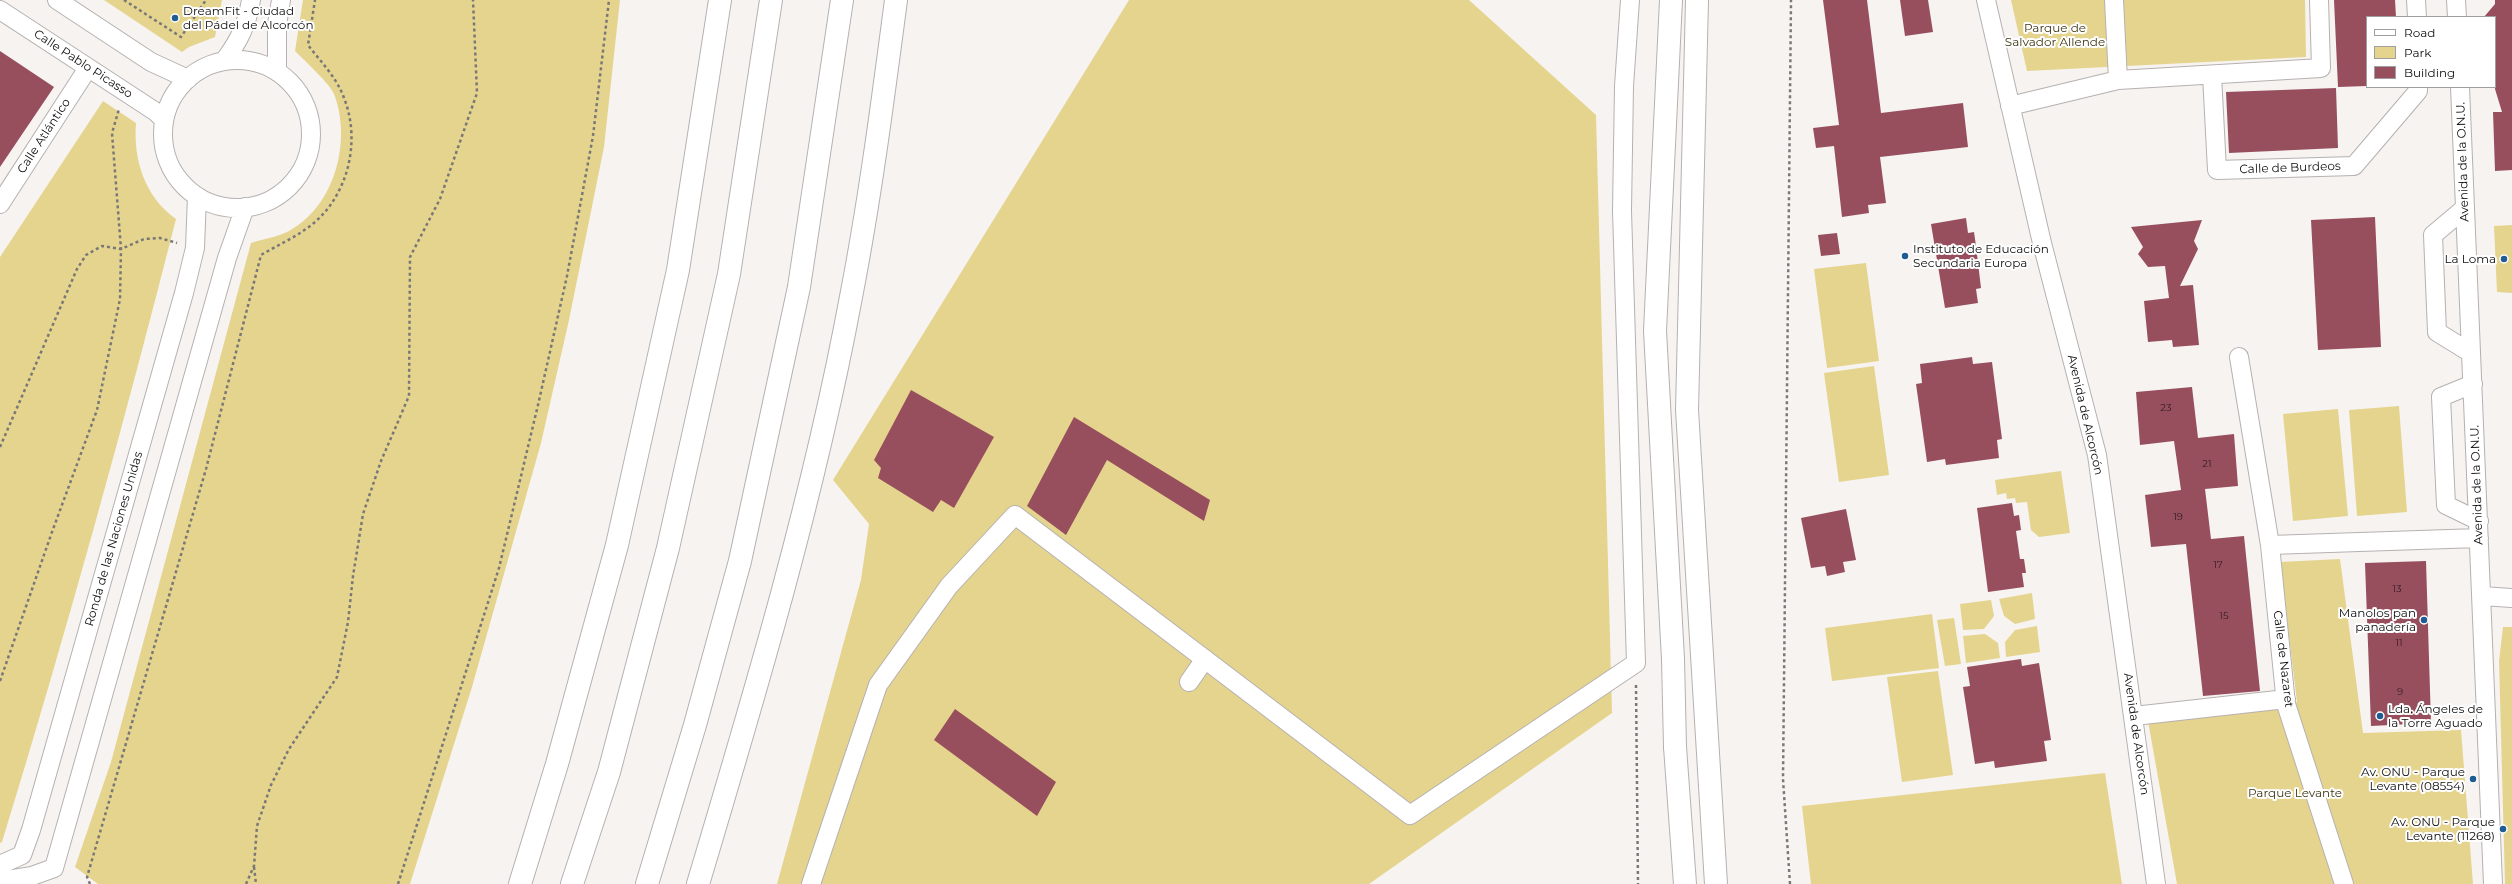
<!DOCTYPE html>
<meta charset="utf-8">
<style>
body{margin:0}
#map{position:relative;width:2512px;height:884px;overflow:hidden;background:#f7f3f1;font-family:Montserrat,sans-serif}
canvas{display:block}
.legend{position:absolute;left:2366px;top:16px;width:130px;height:72px;box-sizing:border-box;background:#fff;border:1px solid #9f9f9f;margin:0;padding:5px 7px;list-style:none;font-size:12px;color:#0f0e0e}
.legend li{display:flex;align-items:center;gap:8px;height:20px}
.legend b{width:20px;border:1px solid #9f9f9f}
</style>
<div id="map">
<canvas width="2512" height="884"></canvas>
<ul class="legend">
<li><b style="height:5px;background:#fff"></b>Road</li>
<li><b style="height:11px;background:#e5d48e"></b>Park</li>
<li><b style="height:11px;background:#974f5e"></b>Building</li>
</ul>
</div>
<script>
const c = document.querySelector('canvas').getContext('2d');
c.lineJoin = 'round';
function fillPath(path, color) { c.fillStyle = color; c.fill(path, 'evenodd'); }
function strokePath(path, color, width, dash) { c.strokeStyle = color; c.lineWidth = width; c.lineCap = dash ? 'butt' : 'round'; c.setLineDash(dash || []); c.stroke(path); }
function write(font, color, halo, rows, align = 'center') {
  c.font = font + ' Montserrat,sans-serif'; c.lineWidth = 4; c.setLineDash([]); c.textBaseline = 'middle'; c.strokeStyle = halo; c.fillStyle = color; for (const [text, x, y, turn = 0] of rows) {
    c.save(); c.translate(x, y); c.rotate((+turn || 0) * Math.PI / 180); c.textAlign = isNaN(turn) ? turn : align; if (halo) c.strokeText(text, 0, 0); c.fillText(text, 0, 0); c.restore();
  }
}
fillPath(new Path2D(`
 M104 0H222L215 37 189 47 182 52Z
 M303 0H620L604 147 569 320 541 443 472 687 410 884H98L75 867 111 762 251 243C263 239 278 237 289 231 335 206 352 141 334 94 330 84 304 60 295 51Z
 M1129 0H1469L1596 115 1612 713 1369 884H777L861 580 869 524 833 480Z
 M2011 0H2305L2306 57 2027 71Z
 M103 101 136 123C133 160 145 197 176 219 123 428 65 636 2 842L0 843V257Z
 M2512 225V293L2497 292 2494 226Z
 M1866 263 1879 361 1827 368 1814 269Z
 M1874 366 1889 475 1839 482 1824 373Z
 M2399 406 2407 512 2357 516 2349 410Z
 M2338 409 2348 516 2293 521 2283 414Z
 M2061 471 2070 533 2039 537 2031 530 2027 502 2016 503 2015 498 2007 499 2006 493 1997 495 1995 480Z
 M2340 559 2363 733 2461 730 2473 884H2177L2148 721 2297 702 2280 562Z
 M2032 593 2035 619 2015 624 2004 616 1999 599Z
 M1991 600 1994 616 1984 629 1963 630 1960 604Z
 M1932 614 1939 668 1832 681 1825 628Z
 M1954 618 1961 664 1945 666 1937 620Z
 M2037 626 2040 652 2006 657 2005 642 2015 630Z
 M2503 627H2512V884H2505L2499 661Z
 M1985 634 1998 643 2000 658 1966 663 1963 636Z
 M1938 671 1953 775 1902 782 1887 677Z
 M2105 773 2122 884H1811L1802 806Z`), '#e5d48e');
fillPath(new Path2D(`
 M1823 0H1867L1881 113 1963 103 1968 147 1880 157 1886 203 1868 205 1869 213 1842 217 1834 146 1816 148 1813 128 1839 125Z
 M1900 0H1928L1933 32 1905 36Z
 M2334 0H2395L2396 17H2367V86L2338 87Z
 M2495 0H2512V170L2495 171 2493 112H2502L2495 89V17H2484L2495 4Z
 M0 51 54 87 0 167Z
 M2336 88 2338 148 2229 153 2226 92Z
 M2375 217 2381 347 2318 350 2311 220Z
 M1966 218 1968 233 1974 232 1976 246 1981 288 1976 289 1978 303 1945 308 1931 224Z
 M2202 220 2194 241 2198 249 2180 286 2193 285 2199 345 2173 347 2172 340 2148 342 2144 301 2169 298 2165 266 2148 267 2138 254 2143 247 2131 227Z
 M1837 233 1840 254 1821 256 1818 235Z
 M1972 357 1973 364 1992 362 2002 439 1997 440 1999 458 1946 465 1945 459 1927 462 1916 384 1922 383 1920 364Z
 M2192 387 2198 438 2234 434 2238 486 2205 489 2211 539 2244 536 2260 691 2203 696 2186 544 2151 547 2145 495 2181 490 2174 441 2140 445 2136 392Z
 M911 390 994 437 954 508 941 500 933 512 878 478 881 468 874 460Z
 M1074 417 1210 500 1204 521 1107 460 1066 535 1027 506Z
 M2012 503 2014 516 2019 515 2021 530 2016 531 2020 559H2024L2026 573H2022L2024 587 1988 592 1977 508Z
 M1846 509 1856 560 1843 562 1845 572 1827 576 1825 566 1811 568 1801 518Z
 M2426 561 2431 723 2371 726 2365 563Z
 M2021 659 2022 666 2039 663 2051 740 2044 741 2047 761 1995 768 1994 761 1975 764 1963 687 1970 686 1967 667Z
 M955 709 1056 782 1037 816 934 740Z`), '#974f5e');
const minor = new Path2D(`
 M57 0 151 62 188 79
 M1986 0 2042 243 2097 455 2156 884
 M2114 0 2118 80 2321 68 2319 0
 M2416 0 2417 17
 M2456 0 2457 17
 M0 10 156 112 164 120
 M163 134a74 74 0 1 1 148 0a74 74 0 1 1-148 0Z
 M224 61C239 41 247 25 251 0
 M277 72V25L281 0
 M2212 75 2217 170 2354 166 2418 91V87
 M2460 87 2493 884
 M2010 106 2118 80
 M0 204 88 68
 M2465 208 2433 235 2437 332 2471 353
 M2239 357 2270 545 2286 704 2344 884
 M2473 384 2441 397 2446 505 2479 521
 M2270 545 2479 538
 M2482 596 2512 598
 M1189 682 1205 659
 M2134 716 2286 699
 M0 865 22 855 31 830 184 293 195 248 197 196
 M0 881 32 876 54 868 227 258 245 207
 M811 884 878 685 949 586 1015 515 1410 815 1636 663 1622 211 1624 86 1630 0`);
const major = new Path2D(`
 M1673 659 1675 747`);
const highway = new Path2D(`
 M1671 0 1655 331 1673 659
 M1697 0 1687 410 1716 884
 M1675 747 1685 884
 M520 884 557 764 617 545 678 270 720 0
 M572 884 609 772 668 548 729 274 771 0
 M647 884 695 725 740 561 799 287 842 0
 M698 884C756 690 814 496 851 297 870 199 883 99 896 0`);
strokePath(minor, '#b6b1b0', 20);
strokePath(major, '#b6b1b0', 24);
strokePath(highway, '#b6b1b0', 24);
strokePath(new Path2D(`
 M124 0 181 37 206 0
 M0 447 77 269 86 255 102 246 121 249 144 239 160 238 177 243
 M0 681 52 532 97 410 120 299 121 249 112 133 119 109
 M1636 685 1638 884
 M254 867 256 884
 M90 884 87 877 206 469 261 255C276 246 292 239 306 229 347 201 362 143 344 98 337 78 321 62 308 45L315 0
 M246 884 254 866 257 826 271 785 289 749 337 677 348 622 353 576 363 514 381 461 409 396 410 257 440 199 477 93 473 0
 M398 884 499 568 538 405 567 276 593 136 609 0
 M1790 884 1783 779 1791 0`), '#7a7877', 2.5, [3, 3]);
strokePath(minor, '#fff', 18);
strokePath(major, '#fff', 22);
strokePath(highway, '#fff', 22);
for (const [x, y, r, color] of [
 [175,18,4,"#1f5c92"],
 [1905,256,4,"#1f5c92"],
 [2504,259,4,"#1f5c92"],
 [2424,620,4,"#1f5c92"],
 [2380,716,4,"#1f5c92"],
 [2473,779,4,"#1f5c92"],
 [2503,829,4,"#1f5c92"]
]) { const dot = new Path2D(); dot.arc(x, y, r, 0, 2 * Math.PI); c.fillStyle = color; c.fill(dot); strokePath(dot, '#fff', 1.5); }
write('10px', '#311e22', null, [
 ["23",2166,408],
 ["21",2207,464],
 ["19",2178,517],
 ["17",2218,565],
 ["13",2397,589],
 ["15",2224,616],
 ["11",2399,643],
 ["9",2400,692]
]);
write('12px', '#0f0e0e', '#fff', [
 ["DreamFit - Ciudad",183,11,"left"],
 ["del Pádel de Alcorcón",183,25,"left"],
 ["Instituto de Educación",1913,249,"left"],
 ["Secundaria Europa",1913,263,"left"],
 ["La Loma",2496,259],
 ["Manolos pan",2416,613],
 ["panadería",2416,627],
 ["Lda. Ángeles de",2388,709,"left"],
 ["la Torre Aguado",2388,723,"left"],
 ["Av. ONU - Parque",2465,772],
 ["Levante (08554)",2465,786],
 ["Av. ONU - Parque",2495,822],
 ["Levante (11268)",2495,836]
], 'right');
write('12px', '#3e3614', '#fff', [
 ["Parque de",2055,28],
 ["Salvador Allende",2055,42],
 ["Parque Levante",2295,793]
]);
write('12px', '#0f0e0e', '#fff', [
 ["Calle Pablo Picasso",83,64,33],
 ["Calle Atlántico",44,136,-57],
 ["Avenida de la O.N.U.",2463,162,-92],
 ["Calle de Burdeos",2290,168,-2],
 ["Avenida de Alcorcón",2085,415,77],
 ["Avenida de la O.N.U.",2477,485,-92],
 ["Ronda de las Naciones Unidas",114,539,-74],
 ["Calle de Nazaret",2283,659,83],
 ["Avenida de Alcorcón",2136,734,82]
]);
</script>
